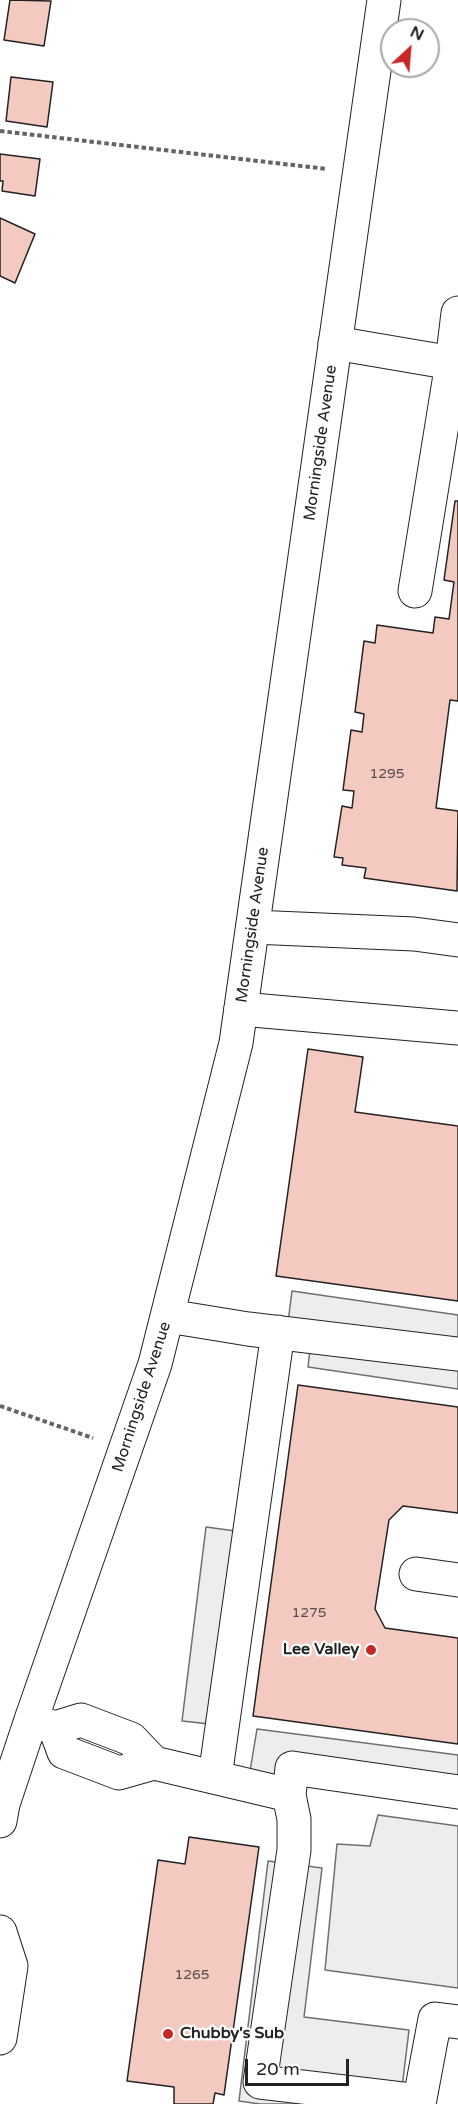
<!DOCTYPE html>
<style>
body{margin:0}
#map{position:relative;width:458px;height:2104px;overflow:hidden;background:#fff;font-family:"Varela Round",sans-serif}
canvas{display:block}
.north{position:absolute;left:380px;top:18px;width:60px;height:60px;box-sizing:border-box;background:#fff;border:2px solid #a7a7a7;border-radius:50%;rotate:26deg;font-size:16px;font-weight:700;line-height:24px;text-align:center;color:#222}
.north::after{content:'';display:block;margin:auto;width:21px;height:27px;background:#c62828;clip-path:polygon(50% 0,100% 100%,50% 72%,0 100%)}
.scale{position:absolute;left:245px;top:2059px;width:104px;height:27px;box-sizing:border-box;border:3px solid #222;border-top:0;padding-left:8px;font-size:18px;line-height:21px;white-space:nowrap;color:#222;-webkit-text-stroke:4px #fff;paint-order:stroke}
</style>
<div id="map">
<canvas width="458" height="2104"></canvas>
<div class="north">N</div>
<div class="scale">20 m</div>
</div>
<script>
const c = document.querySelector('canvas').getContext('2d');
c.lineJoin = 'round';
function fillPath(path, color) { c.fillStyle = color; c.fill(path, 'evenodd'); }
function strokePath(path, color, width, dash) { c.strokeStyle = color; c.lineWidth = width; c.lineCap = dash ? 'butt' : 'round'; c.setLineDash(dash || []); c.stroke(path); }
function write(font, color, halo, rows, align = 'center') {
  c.font = font + ' "Varela Round",sans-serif'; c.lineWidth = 4.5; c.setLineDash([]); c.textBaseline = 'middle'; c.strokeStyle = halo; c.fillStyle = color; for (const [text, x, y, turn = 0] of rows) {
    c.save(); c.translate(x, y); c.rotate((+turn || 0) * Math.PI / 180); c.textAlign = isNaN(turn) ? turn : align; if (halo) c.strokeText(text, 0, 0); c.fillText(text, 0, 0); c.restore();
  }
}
const parking = new Path2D(`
 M292 1291 458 1315V1389L308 1367 310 1350 285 1346Z
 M206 1527 243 1532 219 1725 182 1721Z
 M257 1729 458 1755V1808L249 1777Z
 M378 1815 458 1826V1988L325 1970 337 1844 370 1846Z
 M268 1861 322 1868 304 2017 409 2030 400 2104H260L239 2101Z`);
fillPath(parking, '#ededed');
strokePath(parking, '#6f6f6f', 1.5);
const building = new Path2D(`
 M10 0 51 1 44 46 4 40Z
 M11 77 53 82 47 127 6 121Z
 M0 154 40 159 35 196 2 191 3 181H0Z
 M0 218 35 234 15 283 0 276Z
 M455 501H458V701L450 700 436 808 458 811 457 891 364 878 366 868 342 865 343 858 334 857 342 806 352 808 354 791 343 790 351 730 362 732 364 714 355 712 364 641 375 643 377 625 433 633 435 617 449 619 454 582 444 580Z
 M308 1049 363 1057 355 1112 458 1126V1301L276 1276Z
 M298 1385 458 1407V1513L403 1506 389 1520 375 1609 385 1628 458 1638V1744L253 1716Z
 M189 1837 259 1847 224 2095 215 2093 213 2104H174V2087L127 2081 158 1860 185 1864Z`);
fillPath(building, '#f3c9c0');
strokePath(building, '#222', 1.5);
const minor = new Path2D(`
 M335 343 458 364
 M415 591 452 363 458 313
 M253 927 414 934 458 940
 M241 1009 458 1028
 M168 1316 248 1329 458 1354
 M416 1574 458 1580
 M34 1721 55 1728 81 1720 131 1739 154 1763
 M55 1728 64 1752 119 1773 154 1763 289 1795 292 1768 458 1792
 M215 1777 278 1332
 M289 1795 294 1819V1850L260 2082 419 2101
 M419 2104 435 2019 458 2022`);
const major = new Path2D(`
 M0 1821 3 1804 31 1720 155 1364 236 1043 384 0
 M0 1932 11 1966 0 2038`);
strokePath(minor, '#222', 35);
strokePath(major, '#222', 35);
strokePath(new Path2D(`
 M0 131 327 169
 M0 1406 93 1438`), '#646464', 4, [4.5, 3]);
strokePath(minor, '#fff', 33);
strokePath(major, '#fff', 33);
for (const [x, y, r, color] of [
 [371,1650,6,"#c62828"],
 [168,2034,6,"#c62828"]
]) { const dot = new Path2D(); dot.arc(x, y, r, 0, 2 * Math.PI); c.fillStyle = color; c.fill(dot); strokePath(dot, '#fff', 2); }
write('14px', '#564c4a', null, [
 ["1295",387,774],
 ["1275",309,1613],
 ["1265",192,1975]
]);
write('16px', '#222', '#fff', [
 ["Morningside Avenue",321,443,-82],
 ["Morningside Avenue",253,925,-82],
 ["Morningside Avenue",142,1397,-72]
]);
write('bold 16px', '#222', '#fff', [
 ["Lee Valley",359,1650],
 ["Chubby's Sub",180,2034,"left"]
], 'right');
</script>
